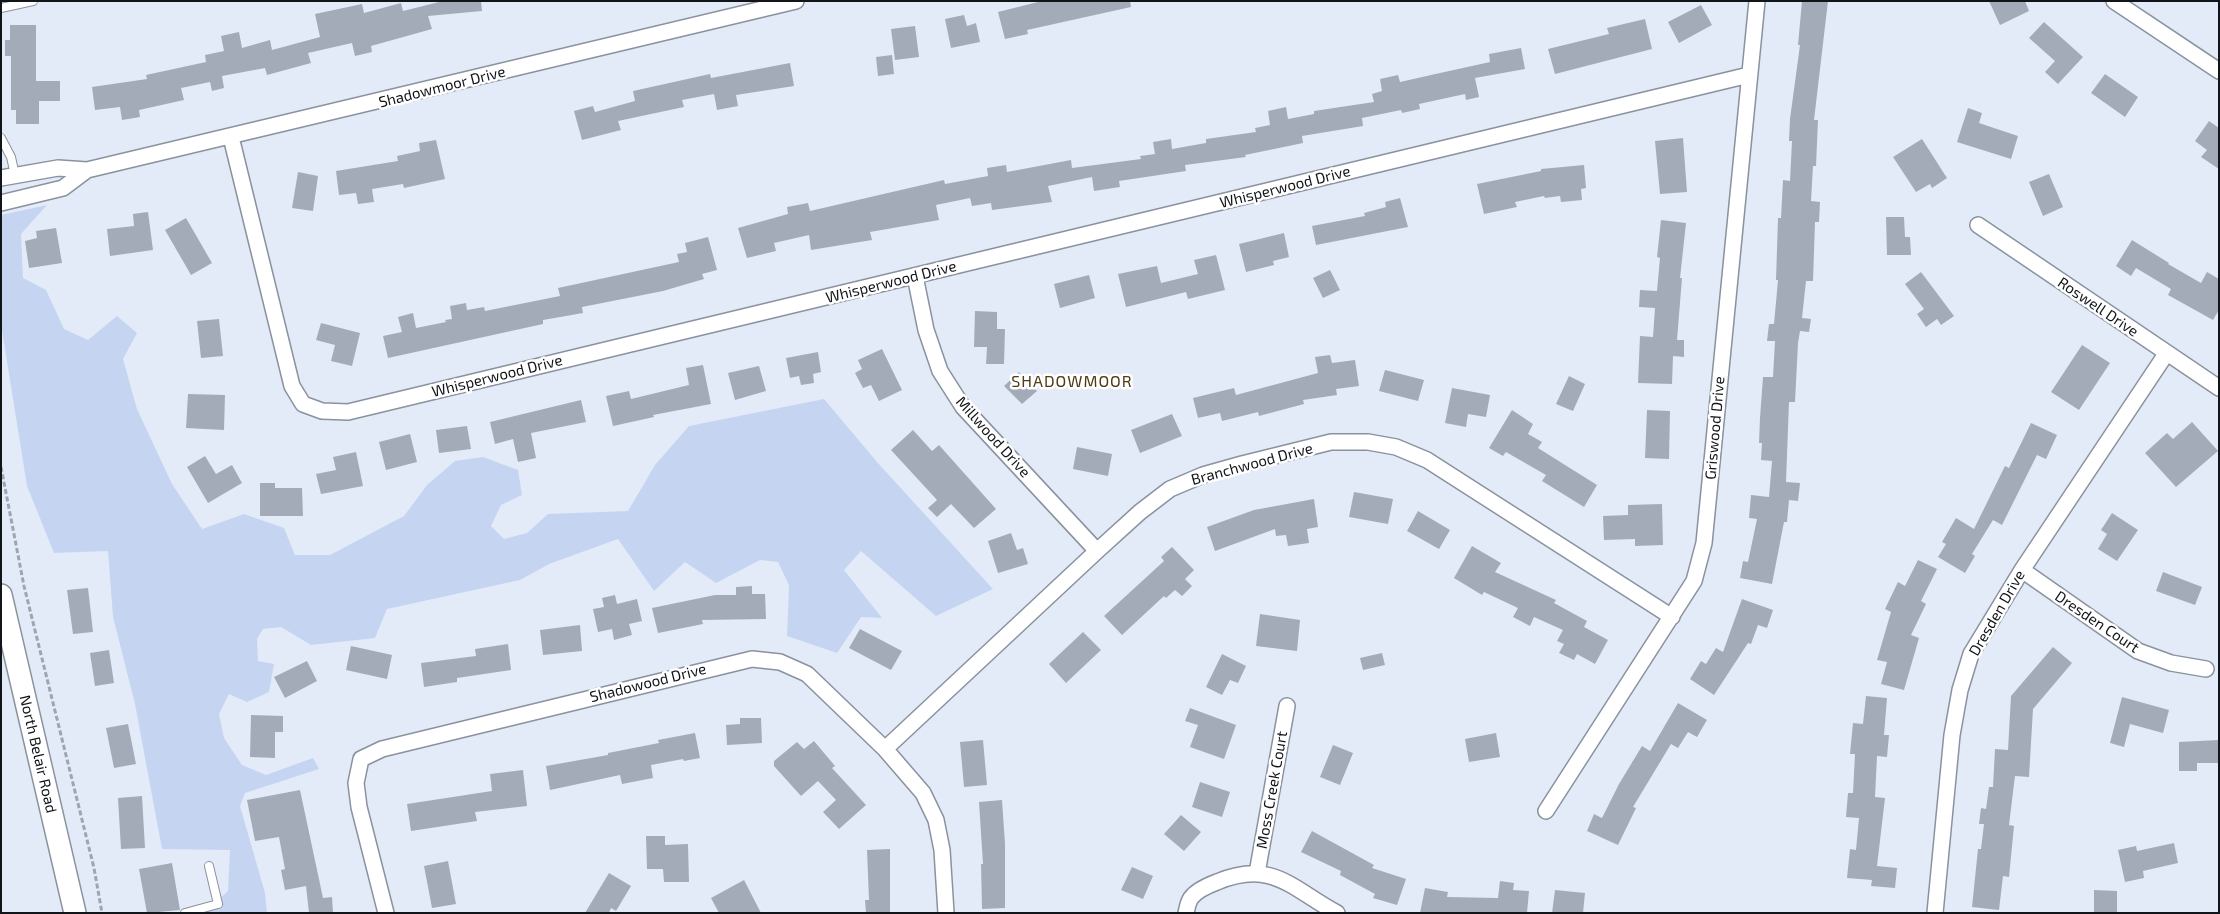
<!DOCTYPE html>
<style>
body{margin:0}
#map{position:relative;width:2220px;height:914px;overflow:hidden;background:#e3ebf9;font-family:"Exo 2",sans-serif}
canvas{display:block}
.frame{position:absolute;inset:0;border:2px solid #111418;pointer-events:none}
</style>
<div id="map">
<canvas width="2220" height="914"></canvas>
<div class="frame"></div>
</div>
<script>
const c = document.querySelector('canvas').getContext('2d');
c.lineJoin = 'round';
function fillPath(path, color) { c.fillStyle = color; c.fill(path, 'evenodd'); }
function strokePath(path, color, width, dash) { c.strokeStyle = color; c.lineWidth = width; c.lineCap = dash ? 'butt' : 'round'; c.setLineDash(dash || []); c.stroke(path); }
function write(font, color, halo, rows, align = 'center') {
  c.font = font + ' "Exo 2",sans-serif'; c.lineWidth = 5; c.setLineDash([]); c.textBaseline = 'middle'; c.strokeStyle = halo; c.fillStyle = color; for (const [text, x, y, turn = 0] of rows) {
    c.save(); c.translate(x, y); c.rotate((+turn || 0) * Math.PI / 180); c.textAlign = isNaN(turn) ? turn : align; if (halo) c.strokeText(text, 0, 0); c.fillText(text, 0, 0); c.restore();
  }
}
fillPath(new Path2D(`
 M47 205 21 234 23 278 46 290 64 329 88 340 117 316 137 333 123 359 137 409 172 484 202 529 244 514 284 528 295 555H330L404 516 427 485 455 461 483 457 518 470 522 495 501 505 491 526 504 539 527 533 548 514 628 511 655 465 689 426 824 399 877 462 993 589 936 616 861 551 844 570 882 618 861 617 837 653 787 636 789 585 778 562 760 560 716 583 685 562 654 591 618 539 549 564 520 580 387 609 375 638 311 645 281 627 263 629 257 639 258 661 274 664 269 692 247 702 229 694 219 714 224 738 242 765 266 775 313 758 319 769 245 793 240 806 265 893 267 913H204L228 891 230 850 162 849 135 704 113 617 108 551 54 553 27 486 1 324V215Z`), '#c5d5f1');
fillPath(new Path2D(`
 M443 1H481L482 11 428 16 432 29 371 46 372 52 355 56 352 43 308 53 311 63 267 75 265 68 222 76 224 88 212 91 210 82 181 88 184 100 139 110 140 117 122 120 120 107 95 110 92 87 147 79 146 75 206 62 205 55 224 51 221 36 239 32 242 48 270 40 272 50 320 37 315 14 362 4 364 13 401 3 403 11Z
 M1042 1H1130L1131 7 1027 30 1028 34 1005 39 998 12Z
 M1802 1H1828L1814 120H1818L1816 166H1813L1811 201 1820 202 1819 222H1815L1813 281H1806L1802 318 1811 319 1809 332 1800 331 1798 343 1795 402H1789L1786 482 1800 483 1798 501 1789 500 1787 522H1784L1772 584 1740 578 1743 561 1748 562 1757 519 1749 518 1751 495 1769 497 1772 461 1761 460 1762 443H1759L1760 418 1763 377H1773L1775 341H1767L1769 324H1774L1778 280H1776L1778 218H1781L1783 180 1790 181 1792 141H1789L1790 119 1800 45H1798Z
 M1989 1H2025L2029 11 2000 25Z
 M1701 5 1712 25 1679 43 1668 22Z
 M964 15 967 26 976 23 980 42 951 48 945 19Z
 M1645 19 1652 49 1555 74 1548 49 1609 34 1607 28Z
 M2044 22 2083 57 2058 84 2045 72 2055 61 2029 38Z
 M10 25H36V81H60V101H39V124H16V110H11V56H5V40H10Z
 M915 26 919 57 895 60 891 29Z
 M1521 48 1525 69 1475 78 1479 97 1466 100 1465 94 1419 104 1420 109 1402 113 1401 110 1362 118 1363 126 1302 136 1303 143 1245 155 1246 157 1185 165 1186 171 1119 181 1120 187 1094 191 1092 177 1048 186 1052 202 992 210 991 203 972 206 970 198 936 205 939 220 870 232 872 240 811 250 809 235 774 243 776 251 747 258 738 228 788 214 787 207 808 203 810 211 944 180 945 184 988 176 987 168 1006 165 1007 172 1071 160 1072 168 1141 159 1140 156 1155 154 1153 142 1171 139 1172 149 1206 143V139L1256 132 1255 128 1270 125 1268 111 1286 107 1288 119 1314 114V111L1374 102 1372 94 1382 91 1380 79 1398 75 1400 82 1431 75 1490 62 1489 54Z
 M892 55 894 74 878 76 876 57Z
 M790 63 794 86 736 95 738 106 717 110 714 94 682 100 684 107 618 121 621 130 582 140 574 111 593 106 595 112 635 101 633 91 710 74 711 78Z
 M2105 74 2138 97 2125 117 2091 93Z
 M1968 108 1982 113 1979 123 2018 136 2011 159 1957 142Z
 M2209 121 2219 128V169L2201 157 2207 150 2195 141Z
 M1683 138 1687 192 1660 194 1655 141Z
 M1922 139 1947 178 1932 188 1930 184 1916 192 1893 157Z
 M436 140 445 179 404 188 403 184 372 189 374 202 358 204 356 193 339 195 336 171 398 161 397 156 420 151 419 143Z
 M1584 165 1586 188 1581 189 1582 200 1561 202 1560 196 1545 198 1544 196 1515 202 1517 207 1484 214 1477 184 1541 171V169Z
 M298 172 318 176 313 211 292 208Z
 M2049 174 2063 207 2043 216 2029 182Z
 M1400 198 1408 227 1316 245 1312 226 1365 216 1364 213 1386 207 1385 202Z
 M148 212 153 250 110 256 107 229 134 226 133 214Z
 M1886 217H1904L1905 237H1910L1911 255H1887Z
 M186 218 212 263 191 275 165 230Z
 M1661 220 1686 223 1680 278H1682L1677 340H1684V357L1673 356 1672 384 1638 383 1640 336 1653 337 1655 308 1639 307 1640 290 1657 291 1660 258 1657 257Z
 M56 228 62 263 29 268 25 241 37 238 36 231Z
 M1284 233 1289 257 1273 261 1274 265 1246 272 1239 244Z
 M708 237 717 270 702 274 704 279 663 291 582 307 583 313 543 320V324L388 358 383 336 402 332 398 317 413 313 416 328 446 322 445 320 452 319 450 306 466 303 467 310 484 307 485 311 560 296 558 288 679 262 677 254 687 252 685 243Z
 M2132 240 2169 263 2168 264 2201 283 2207 272 2219 279V310L2213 320 2168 295 2171 289 2136 268 2131 276 2116 266Z
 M1216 255 1225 290 1188 299 1186 292 1126 307 1118 274 1157 266 1161 283 1198 274 1194 260Z
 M1330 270 1340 290 1323 298 1313 278Z
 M1921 272 1954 316 1941 325 1937 319 1926 327 1917 314 1924 309 1905 284Z
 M1089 275 1095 298 1060 308 1054 284Z
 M975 311 997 312V329H1005L1004 364H986L987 347H974Z
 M219 319 223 356 201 358 197 321Z
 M321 323 360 333 352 366 331 361 335 345 316 340Z
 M2082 345 2110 363 2079 410 2051 392Z
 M882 349 902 390 879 401 871 385 863 388 855 373 862 369 858 360Z
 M818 352 821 372 813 374 814 383 801 385 799 376 790 378 786 358Z
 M1330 355 1332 363 1355 360 1359 386 1336 389 1337 395 1303 400 1304 404 1259 416 1258 412 1222 421 1220 413 1198 418 1193 398 1234 388 1236 395 1318 373 1315 357Z
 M703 365 711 404 653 415 654 417 613 426 606 396 629 391 631 399 689 385 686 368Z
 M759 366 766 391 735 400 728 373Z
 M1385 370 1424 380 1418 401 1379 391Z
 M1019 372 1037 391 1022 404 1004 386Z
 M1569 376 1585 384 1573 411 1556 404Z
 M1452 388 1490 395 1486 417 1468 414 1466 427 1445 423Z
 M188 394 225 395 224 430 186 428Z
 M581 400 586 422 531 433 536 458 518 462 513 439 495 444 490 422Z
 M1512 410 1533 424 1528 434 1542 442 1538 448 1597 485 1584 507 1542 481 1546 475 1506 452 1503 456 1489 448Z
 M1647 410 1670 411 1669 459 1645 458Z
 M1172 414 1182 436 1140 453 1131 430Z
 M2192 422 2218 451 2176 487 2145 453 2167 433 2173 439Z
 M2031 423 2057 435 2046 459 2037 455 2002 525 1993 520 1972 554 1975 556 1965 573 1938 557 1946 544 1942 542 1956 518 1974 529 2005 466 2009 468Z
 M467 426 471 449 439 453 436 430Z
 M913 430 932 451 939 445 996 509 974 528 951 504 937 517 928 508 937 500 891 450Z
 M410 434 417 462 386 470 379 442Z
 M1077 447 1112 454 1108 476 1073 469Z
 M356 452 363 486 321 494 316 474 336 470 333 457Z
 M205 456 216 474 232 465 242 483 208 503 187 467Z
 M260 483H275V488H302L303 516H260Z
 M1354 492 1393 499 1388 524 1349 517Z
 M1314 499 1318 527 1307 529 1309 543 1288 546 1286 535 1276 536 1275 529 1215 551 1207 527 1254 510Z
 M1662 504 1663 545 1635 546V539L1604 540 1603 516 1628 515V505Z
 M1418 511 1450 530 1439 549 1407 531Z
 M2112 513 2138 530 2117 561 2098 549 2107 534 2101 530Z
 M1011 533 1017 550 1023 548 1028 564 998 573 988 541Z
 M1472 546 1501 563 1495 572 1556 600 1554 603 1587 621 1584 627 1608 640 1595 664 1577 654 1574 660 1559 653 1564 644 1557 641 1563 630 1534 617 1530 626 1513 617 1518 608 1484 592 1482 595 1454 578Z
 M1172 547 1194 570 1185 579 1192 586 1182 596 1175 590 1166 598 1164 596 1122 635 1104 616 1164 561 1161 557Z
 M1918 560 1937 569 1921 601 1926 604 1911 635 1919 638 1904 690 1881 684 1887 662 1877 660 1891 612 1885 609 1898 582 1905 586Z
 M2163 572 2202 587 2195 605 2156 591Z
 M752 586V594H765L766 619 702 620 703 624 658 633 652 608 715 595H736V587Z
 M88 588 93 632 73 634 67 590Z
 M615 595 617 604 637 599 642 621 629 624 632 635 614 640 612 629 598 632 593 609 604 607 602 598Z
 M1742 599 1773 610 1767 628 1758 625 1751 644 1748 643 1714 695 1690 679 1701 661 1706 664 1716 648 1723 652Z
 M1260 614 1300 620 1297 651 1256 646Z
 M580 625 582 651 543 655 540 630Z
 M860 629 902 651 891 670 849 648Z
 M1083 632 1101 650 1066 683 1049 664Z
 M508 644 511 670 457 678V682L424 687 421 663 476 656 475 649Z
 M351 646 392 655 387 679 346 670Z
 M2053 647 2072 663 2033 709 2029 777 2015 776 2009 825 2014 826 2009 877 2003 876 1999 910 1972 907 1978 849H1981L1984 824H1979L1981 808 1986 809 1989 787H1993L1995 749 2008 750 2011 696Z
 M109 650 114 683 95 686 90 653Z
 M1382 653 1385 665 1363 670 1360 658Z
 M1222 654 1246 666 1238 683 1230 680 1222 695 1206 687Z
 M307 661 317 681 285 698 274 677Z
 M1866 696 1887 698 1884 735H1889L1887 757 1877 756 1875 797 1885 798 1877 866 1897 868 1895 888 1871 886 1872 880 1847 878 1850 849 1856 850 1859 818 1846 817 1848 793H1853L1855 754H1850L1853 723 1863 724Z
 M2122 697 2169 710 2163 733 2130 724 2124 747 2110 743Z
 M1678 703 1707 720 1697 737 1688 732 1678 748 1671 744 1633 807 1636 808 1618 845 1587 831 1594 814 1602 818 1619 784 1642 746 1650 751Z
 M1190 708 1236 725 1224 759 1190 747 1198 725 1185 721Z
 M251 715 283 716V732H275V758L250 757Z
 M740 718H761L762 743 727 745 726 725 740 724Z
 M128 724 136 764 114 768 106 728Z
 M695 733 700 758 684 761 683 759 651 765 653 778 622 784 620 775 550 790 546 766 608 755V753L659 743 658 740Z
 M1496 733 1500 757 1469 762 1465 739Z
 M983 740 987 785 964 787 960 742Z
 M2219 740V763H2197V771H2179V742Z
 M814 741 835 766 832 768 866 805 839 829 823 812 836 800 818 781 801 796 774 766V761L797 742 804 749Z
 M1333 745 1353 753 1340 785 1320 777Z
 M523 770 527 806 475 812 477 821 411 831 407 804 492 791 490 774Z
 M1200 782 1230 792 1222 817 1192 807Z
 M300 790 323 898 332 897 333 913H309L306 886 285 890 281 870 285 869 279 837 255 841 247 800Z
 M142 796 145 848 121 849 118 798Z
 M1002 800 1005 844V908L982 909 981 864H983L979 802Z
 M1181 815 1201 832 1184 851 1164 834Z
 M1312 831 1374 865 1372 868 1406 879 1397 905 1373 898 1375 894 1340 875 1341 871 1301 852Z
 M646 836H665V845L688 844 689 882H664L663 869H647Z
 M2174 843 2178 863 2143 871 2144 878 2125 882 2118 850 2136 846 2137 851Z
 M890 849V913H866L865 900H869L867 850Z
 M448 861 456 904 432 908 424 866Z
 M172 863 180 910 147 913 139 869Z
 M1132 867 1153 876 1143 899 1121 890Z
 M609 873 631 886 616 911 611 908 609 913H585Z
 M744 880 761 913H719L711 898Z
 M1500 881 1514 883 1513 890 1529 891 1527 913H1420L1425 888 1448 892 1447 897 1498 898Z
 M1555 890 1585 893 1583 913H1552Z
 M2094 890 2117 891V913H2094Z`), '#a4abb8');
const lane = new Path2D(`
 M1 8 33 1
 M1 138 11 157 15 175
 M185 913 218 904 209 866`);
const street = new Path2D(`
 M2114 1 2219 71
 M231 137 292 386 303 404 322 411 348 412 1749 75
 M1 178 58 168 87 170 796 1
 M1 203 63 188 87 170
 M1978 225 2219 388
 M915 276 926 330 940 371 963 407 1097 551
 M2022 570 2138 651 2171 663 2206 669
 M885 749 1097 551 1140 512 1170 489 1203 475 1242 464 1331 442H1368L1396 447 1427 460 1672 617
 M1546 811 1694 581 1704 543 1757 1
 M1257 873 1287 706
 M386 913 359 807 356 783 361 759 382 749 752 659 780 662 807 674 885 749 923 793 936 820 942 850 946 913
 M1186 913C1187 909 1188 902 1191 898 1196 891 1209 885 1217 882 1273 859 1292 889 1337 913
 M1935 913 1952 735 1960 690 1971 654 2022 570 2166 354`);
const secondary = new Path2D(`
 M1 595 75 913`);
strokePath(lane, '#8a929e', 10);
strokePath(street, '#8a929e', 18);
strokePath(secondary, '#8a929e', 24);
strokePath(new Path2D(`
 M1 467 24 586 94 868 102 913`), '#9fa5b0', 3, [5, 2.5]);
strokePath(lane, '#fff', 8);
strokePath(street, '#fff', 15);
strokePath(secondary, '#fff', 21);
write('15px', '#111418', '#fff', [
 ["Shadowmoor Drive",442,87,-14],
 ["Whisperwood Drive",1285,187,-14],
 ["Whisperwood Drive",891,282,-14],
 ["Roswell Drive",2098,307,34],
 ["Whisperwood Drive",497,376,-14],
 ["Griswood Drive",1715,428,-85],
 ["Millwood Drive",993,437,48],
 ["Branchwood Drive",1252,464,-15],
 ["Dresden Drive",1997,613,-60],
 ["Dresden Court",2097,622,34],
 ["Shadowood Drive",648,683,-14],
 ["North Belair Road",38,754,77],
 ["Moss Creek Court",1272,790,-80]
]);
c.letterSpacing = '1px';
write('16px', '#4f3b15', '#fff', [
 ["SHADOWMOOR",1072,382]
]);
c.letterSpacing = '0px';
</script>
